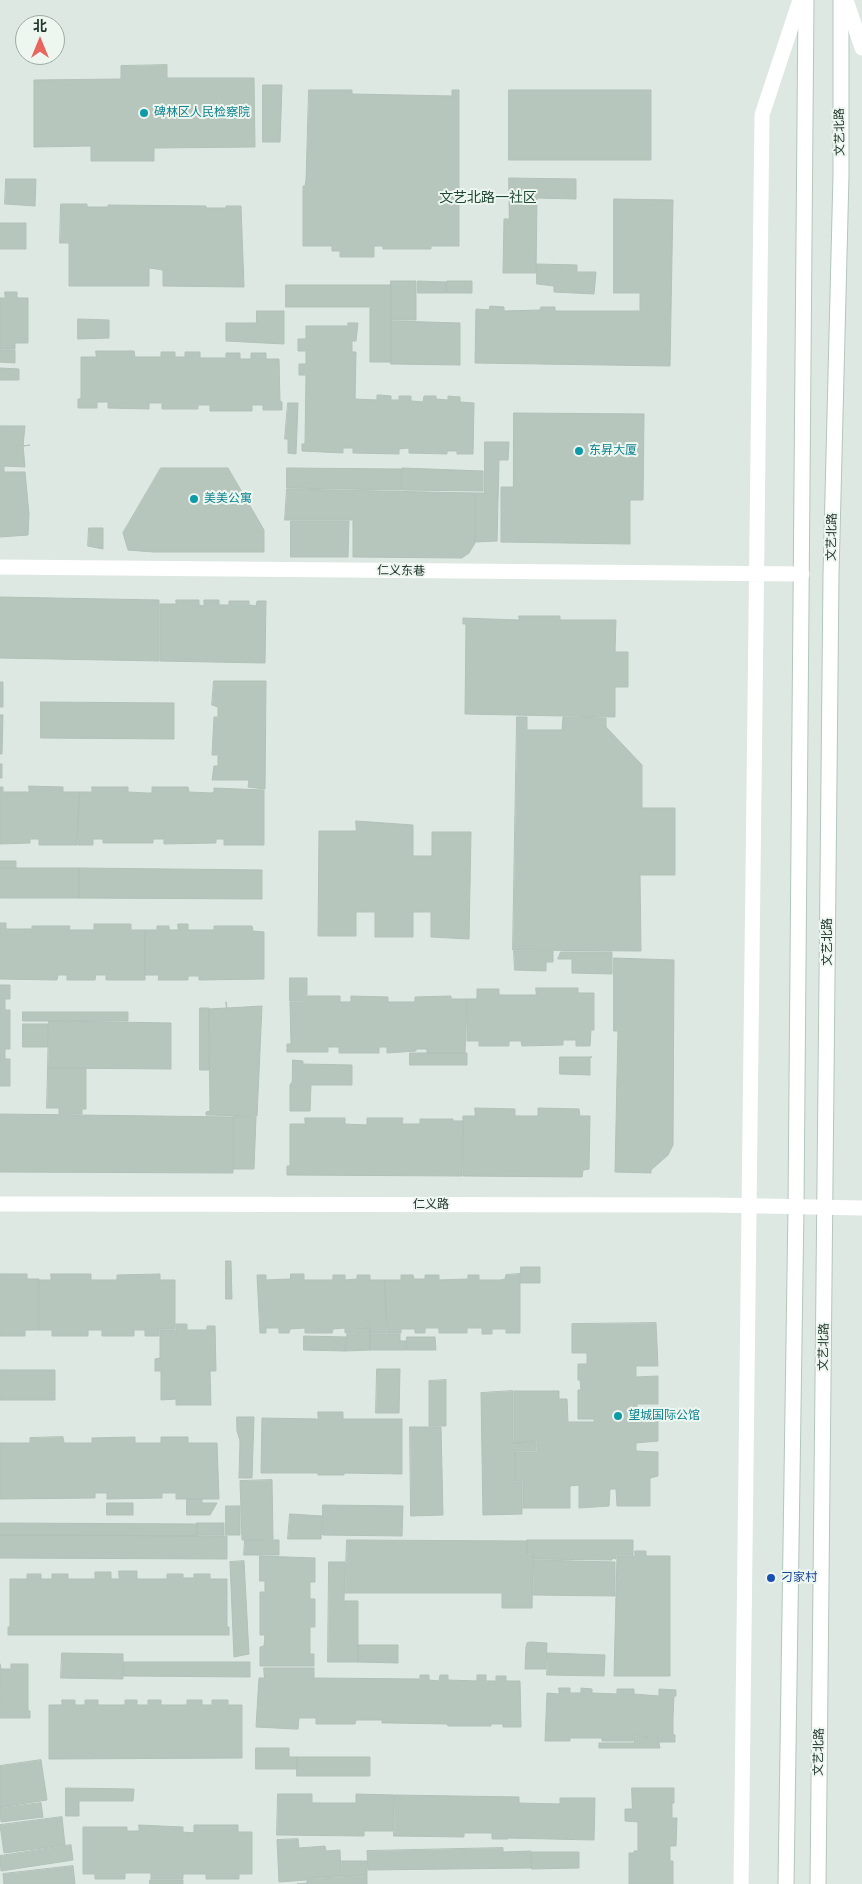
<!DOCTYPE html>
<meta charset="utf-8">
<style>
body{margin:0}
#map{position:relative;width:862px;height:1884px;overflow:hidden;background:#dee8e2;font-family:"Noto Sans","Noto Sans SC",sans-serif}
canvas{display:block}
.north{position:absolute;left:15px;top:15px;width:50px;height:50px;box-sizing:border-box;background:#eef6f0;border:1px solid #9caaa2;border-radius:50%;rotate:0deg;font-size:14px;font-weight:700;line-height:20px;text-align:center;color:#21372d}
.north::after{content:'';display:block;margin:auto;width:18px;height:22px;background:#e7675e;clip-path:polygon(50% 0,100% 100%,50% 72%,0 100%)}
</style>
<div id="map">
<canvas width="862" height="1884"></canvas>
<div class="north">北</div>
</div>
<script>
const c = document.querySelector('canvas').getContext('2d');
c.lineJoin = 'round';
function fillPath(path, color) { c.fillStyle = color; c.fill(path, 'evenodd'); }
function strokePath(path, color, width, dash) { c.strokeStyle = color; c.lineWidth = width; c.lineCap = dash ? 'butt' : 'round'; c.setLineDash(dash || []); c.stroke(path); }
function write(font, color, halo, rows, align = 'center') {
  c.font = font + ' "Noto Sans","Noto Sans SC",sans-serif'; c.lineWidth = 4; c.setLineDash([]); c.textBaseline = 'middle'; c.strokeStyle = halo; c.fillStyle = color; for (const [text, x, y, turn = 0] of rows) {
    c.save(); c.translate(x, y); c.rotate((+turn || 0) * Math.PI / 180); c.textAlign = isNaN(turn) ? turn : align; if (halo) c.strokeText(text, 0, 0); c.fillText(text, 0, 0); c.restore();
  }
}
const building = new Path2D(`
 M167 65V78H254L255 147 154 148V161H91V146L34 147V80L121 79V66Z
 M263 85H282L280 142H263Z
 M309 90H352V94L452 96V90H459V246H431V249H383V246H374V257H340V251H332V246H303V186H305L306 180Z
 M509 90H651V160H509Z
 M509 178 576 179V199L537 198 536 273H503L504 219H509Z
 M6 179H36L35 206 5 204Z
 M614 199 673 200 670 366 475 363 476 309 489 310 490 306 504 307V311L540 310 541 307H555V311H640V293H614Z
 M61 204H87V207H108V205L206 206V208H226V206H241L244 287 163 286V270L149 268V286H69V243H60Z
 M0 223H26V249H0Z
 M537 264 577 265V272H596L594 294 554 292V286L537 284Z
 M391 281H416V320H391Z
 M418 281 446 282V293H418Z
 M447 281H472V293H447Z
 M286 285H391V362H370V307H286Z
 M5 292H17V298H28V343H15V349H0V298H5Z
 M257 311H284V344L226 341V323H256Z
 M78 319 109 320V338L78 339Z
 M391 321 460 323V365L391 364Z
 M348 323H358L356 341H352V352H356L355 399 377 400V395H380L391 396V400H399V396H411V401L423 402 424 396H436V399L448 400V396L460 397V402L474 403 473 454H457V451H447V454L409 453V448L399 449V454L353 453V448H343V453L302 451V444H305L306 375H299V364H306V351H298V339H306V326H348Z
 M0 350H15V363L0 362Z
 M96 351H134L135 357H161V352H175V357H185V352H200V358H226V353H240V359H251V353H266V359H279L280 401 282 402V410H263V405H252V411H210V405H198V409H162V403H149V409L108 408V402H97V408H78V399H81V357H96Z
 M0 368 19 369V380H0Z
 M288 403H298L296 454 288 453V439H285Z
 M514 413 644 414 643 500H630V544L501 542V487H513Z
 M0 426H25L23 446 30 445 23 446 25 467 4 466V472H25L29 514 28 535 0 537Z
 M485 442H509L508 460H499L497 541 475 542V493H484Z
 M161 468H228L264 530V552H153L128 550 123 533Z
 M287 468 401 469V490L287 488Z
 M402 468 483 471V491L402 490Z
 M287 489 475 493V543L469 553 462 558 353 557V520H285Z
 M291 521H349L348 557H291Z
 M89 528H103V549L88 546Z
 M0 597 159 600V661L0 658Z
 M176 600H199V605L204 606V600H219V605H229V601H249V605L256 606 257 601H266L265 663 160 661V604H176Z
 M519 616H560V620H616L615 652H628V687H615V717L465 714 466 624H463V618L519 620Z
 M214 681H266L265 789 248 787 249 780H212L214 766H218V755H212L214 717H218V707L212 705Z
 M0 682H3V707H0Z
 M41 702 174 703V739L41 738Z
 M0 715H3L2 754H0Z
 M517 717H527V730H562L563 717 606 718V727L642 765V808H675V875H640L641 951 513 950Z
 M0 764H2V778H0Z
 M29 786 63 787V792H79L77 845H39V839H30V843L0 844V787H3V792H29Z
 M92 787H128V792L148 793H152V787H188L189 792 211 793 214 792V788L264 790V845H224V839H216V843L164 844V839H153V843H103V839H93V845H78L79 792H92Z
 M356 821 413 825V856H432V832H471L469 939 431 937V912H413V937H375V912H356V936H318L319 831H356Z
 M0 861H16V868H0Z
 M0 868H79V898H0Z
 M79 868 262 870V899L79 898Z
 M0 923H6V929H32V926H70L69 930H94V924H131V930H145V980H106V975H96L95 980H67V975H58L57 980 0 979Z
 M178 924H188V930H214V926H252L253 931 264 932V979L199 980V976H188V980H158L159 975H145V930H157V926H169V930H178Z
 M514 951H553V962H546V971L515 970Z
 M561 952H612V974L572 973V959H558Z
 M614 958 674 960 673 1145 668 1155 651 1170V1173L615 1172 618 1031H614Z
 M290 978H307V995H302V1001H290Z
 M0 985H10V999H5V1010H10V1049H5V1059H10V1086H0Z
 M536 988H578V993H594V1030H591L590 1046H576V1040H563V1045L522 1046 521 1041H509V1046H479V1041H467V999H477V989H499V995H536Z
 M303 996H340V1002H351V996L388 997V1002H415V997L451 996V999H467L465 1053H427V1049H416V1051L387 1053V1047H379V1053H339V1047H328V1052H287V1044H291L290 1002H303Z
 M226 1002 227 1008 262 1006 257 1116 206 1115V1112L210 1111 209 1009 226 1008Z
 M200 1008H209V1070H200Z
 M23 1012H128V1021H23Z
 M49 1021 171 1023V1069L48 1068Z
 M23 1024H48V1047H23Z
 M410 1053H467V1065H410Z
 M560 1057H592H590V1075L560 1074Z
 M293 1060 303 1061V1064L352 1065V1085H311L310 1111H290V1085L292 1082Z
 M48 1068H86V1109H82V1114H59V1108H47Z
 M475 1108 515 1109V1116H538V1108L579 1109 580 1116H590L589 1169 583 1170 582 1177 463 1176V1116H475Z
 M0 1114 233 1117V1173L0 1172Z
 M234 1116 256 1117 254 1169H234Z
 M305 1118H345V1124L367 1125V1118H403L402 1124H420V1119H453V1121H463L462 1176 287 1175V1166H290V1124H305Z
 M226 1261H231L232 1299H226Z
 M521 1267H540V1283H521Z
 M0 1274H27V1279H39V1330H25V1336H0Z
 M51 1274H91V1280H117V1275L160 1274V1280H175V1329H159V1336H145V1330H134V1336H102V1330H88V1336H52V1330H39V1280H51Z
 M291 1274H304V1280H333V1275H345V1280L357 1279V1275H370V1280H385L386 1333H370V1328L355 1329V1333H345V1328L333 1329 332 1333H305V1328L290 1329 289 1333H279V1328H266V1333H260L257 1275H266V1280L290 1279Z
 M520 1274V1333H506V1329H492V1334H482V1328H467V1333H439V1328H425V1333H415V1329H401V1333H387L385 1280H401V1275H413L414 1279H425V1275H439V1280L468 1279V1275H479V1280H501L505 1279 506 1275Z
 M656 1323 658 1366H636V1377L658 1376V1404H637V1414H658V1441L636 1443V1451L658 1452V1476L650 1478V1506H617L616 1489H610L609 1506 579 1508V1485L570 1486V1508H523V1481H515V1452H537V1441L514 1443V1391H559V1399H567L568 1422H594V1419H578V1390H581L580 1380H578V1364H587V1353H572V1324Z
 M176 1324H187V1330H207V1326H215L216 1371H210L211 1405H176V1399L161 1400V1371H155V1359L160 1358V1330H176Z
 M370 1328V1350L345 1351 347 1334H356V1330Z
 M370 1334H400V1341H406V1350H370Z
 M304 1336 346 1337 345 1351 304 1350Z
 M407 1337H435L436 1350H407Z
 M377 1369H400L399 1413H376Z
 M0 1370H55V1400H0Z
 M446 1380V1426H429V1381Z
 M513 1391V1443L536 1442V1451H515V1482H522V1514L483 1515 481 1393Z
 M318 1412H343V1419H402V1474L344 1473V1475H318V1473H261L262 1418 318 1419Z
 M237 1417H254L252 1478H239L240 1441 237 1431Z
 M410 1427H441L443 1515 411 1516Z
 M63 1437 64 1443H92V1438L135 1437V1443H161V1437H188V1443H217L219 1499H176V1493H162V1498L107 1499V1493H95V1498L0 1499V1443H30V1438Z
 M272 1480 273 1539 242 1540 240 1481Z
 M187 1499H202V1503H217L210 1515H187Z
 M107 1503H133V1515H107Z
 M323 1505 403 1506 402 1536 323 1535Z
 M226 1506H240V1535H226Z
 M290 1514 322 1516 321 1539H288Z
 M0 1523 197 1524V1536L0 1535Z
 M197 1523H224V1535H197Z
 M0 1535 227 1536V1559L0 1558Z
 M245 1540H279V1555H244Z
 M347 1540 527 1541V1555H533L532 1608H502V1593H345Z
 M527 1540H633V1555H616V1559L612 1558V1560L533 1559V1554H527Z
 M635 1551H646V1556H670V1676H614L617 1556H635Z
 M260 1556 315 1558V1582H310V1599H315V1627H310V1654H314V1666H260V1647L264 1646 265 1635H260V1592H265V1581H260Z
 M534 1560 615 1562V1596L533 1595Z
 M244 1561 249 1654 234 1657 230 1562Z
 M329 1562H345L344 1601H358V1662H328Z
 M119 1571H137V1579H167V1574H183V1578H194V1574H210V1579H227V1627H229V1635H8V1627H10V1579H27V1574H41V1579H52V1574H68V1579H95V1572H111V1579H119Z
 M530 1642 547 1643 546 1669H525L526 1647 527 1643Z
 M358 1645H398V1663L358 1662Z
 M62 1653 123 1654V1679L61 1678Z
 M548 1653 605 1655 604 1676 547 1675Z
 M124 1662H250V1677L124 1676Z
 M0 1664 1 1669H11V1664H28V1711H30V1718H0Z
 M264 1668H314V1678L420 1679V1675H429V1680L439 1681 440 1675H448V1680L477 1681V1675H486V1681H496V1676H506V1681H520L521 1727H503V1724H491V1726H448L447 1724 389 1723H382V1720H356L355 1724H316V1718H299L298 1729H295L256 1727 259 1678H264Z
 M559 1688H570V1693H581V1688L592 1689V1693L617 1694V1689H634V1694L659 1696V1689L676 1690V1696H674L673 1717V1735H675V1742H658L657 1737 633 1736V1741H602V1738H570V1741H545L547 1693 559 1694Z
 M62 1700H75V1705H85V1700H98V1705H125V1700H137V1705H148V1700H161V1705H187V1700H202V1705H212V1700H228V1705H242V1758L49 1759V1705H62Z
 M634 1737 658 1738 660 1748H599V1743H634Z
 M256 1748H289V1757H297V1769H256Z
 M297 1757H370V1776H297Z
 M41 1760 47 1800 0 1807V1766Z
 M66 1788 134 1789 133 1801H79V1816H66Z
 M632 1788H674V1803H672V1818H677L676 1846H670V1861H673V1884H629V1853H634V1851H638V1822L625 1821V1809H632Z
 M278 1794H312V1803H356V1794L394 1795 393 1831H364V1836L277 1835Z
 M395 1795 519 1797V1803L560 1804V1798H595L594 1840 508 1838V1839H492V1833H464V1837L394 1836Z
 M41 1803 43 1817 1 1822 0 1808Z
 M62 1817 65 1845 4 1853 0 1825Z
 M139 1825 183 1827V1832L194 1833V1825H238V1832H252V1874H239V1879H206V1874H183V1879H151V1873H125V1879H95V1874H83V1827H127V1831H139Z
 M298 1839 299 1848 325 1846 326 1851 340 1850 341 1876 306 1878V1880L279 1882 277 1840Z
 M71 1845 73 1860 1 1871 0 1856Z
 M503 1848V1852L531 1851V1868L368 1870 367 1851Z
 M532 1852H579V1868L532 1869Z
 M341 1861H367V1875L342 1876Z
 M73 1866 75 1884H4L3 1874Z
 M367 1876V1884H297L307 1883V1879Z
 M150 1880H183V1884H150Z`);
fillPath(building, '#b7c6bd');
strokePath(building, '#b1c1b8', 1);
const secondary = new Path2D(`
 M786 1884 796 1206 806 0
 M818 1884 831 575 841 175V0`);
strokePath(secondary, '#b2c7bc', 17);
strokePath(new Path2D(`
 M846 0 862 48
 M0 567 802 574
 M741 1884 762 115 800 0`), '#fff', 15);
strokePath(new Path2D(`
 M0 1204 715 1205 862 1208`), '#fff', 15);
strokePath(secondary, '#fff', 15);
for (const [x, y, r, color] of [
 [144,113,5,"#0f9aa8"],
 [579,451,5,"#0f9aa8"],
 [194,499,5,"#0f9aa8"],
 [618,1416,5,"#0f9aa8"],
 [771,1578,5,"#1a4fb4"]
]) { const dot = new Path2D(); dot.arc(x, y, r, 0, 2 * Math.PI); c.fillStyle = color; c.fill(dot); strokePath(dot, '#eef6f0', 2); }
write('12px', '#0d838f', '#eef6f0', [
 ["碑林区人民检察院",154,113],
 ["东昇大厦",589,451],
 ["美美公寓",204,499],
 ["望城国际公馆",628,1416]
], 'left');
write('12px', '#21372d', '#eef6f0', [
 ["文艺北路",840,132,-91],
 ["文艺北路",832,537,-89],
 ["仁义东巷",401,571,1],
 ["文艺北路",828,942,-90],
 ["仁义路",431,1205],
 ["文艺北路",824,1347,-89],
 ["文艺北路",819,1752,-89]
]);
write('12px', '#164399', '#eef6f0', [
 ["刁家村",781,1578]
], 'left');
write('14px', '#1f4736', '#eef6f0', [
 ["文艺北路一社区",488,198]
]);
</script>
